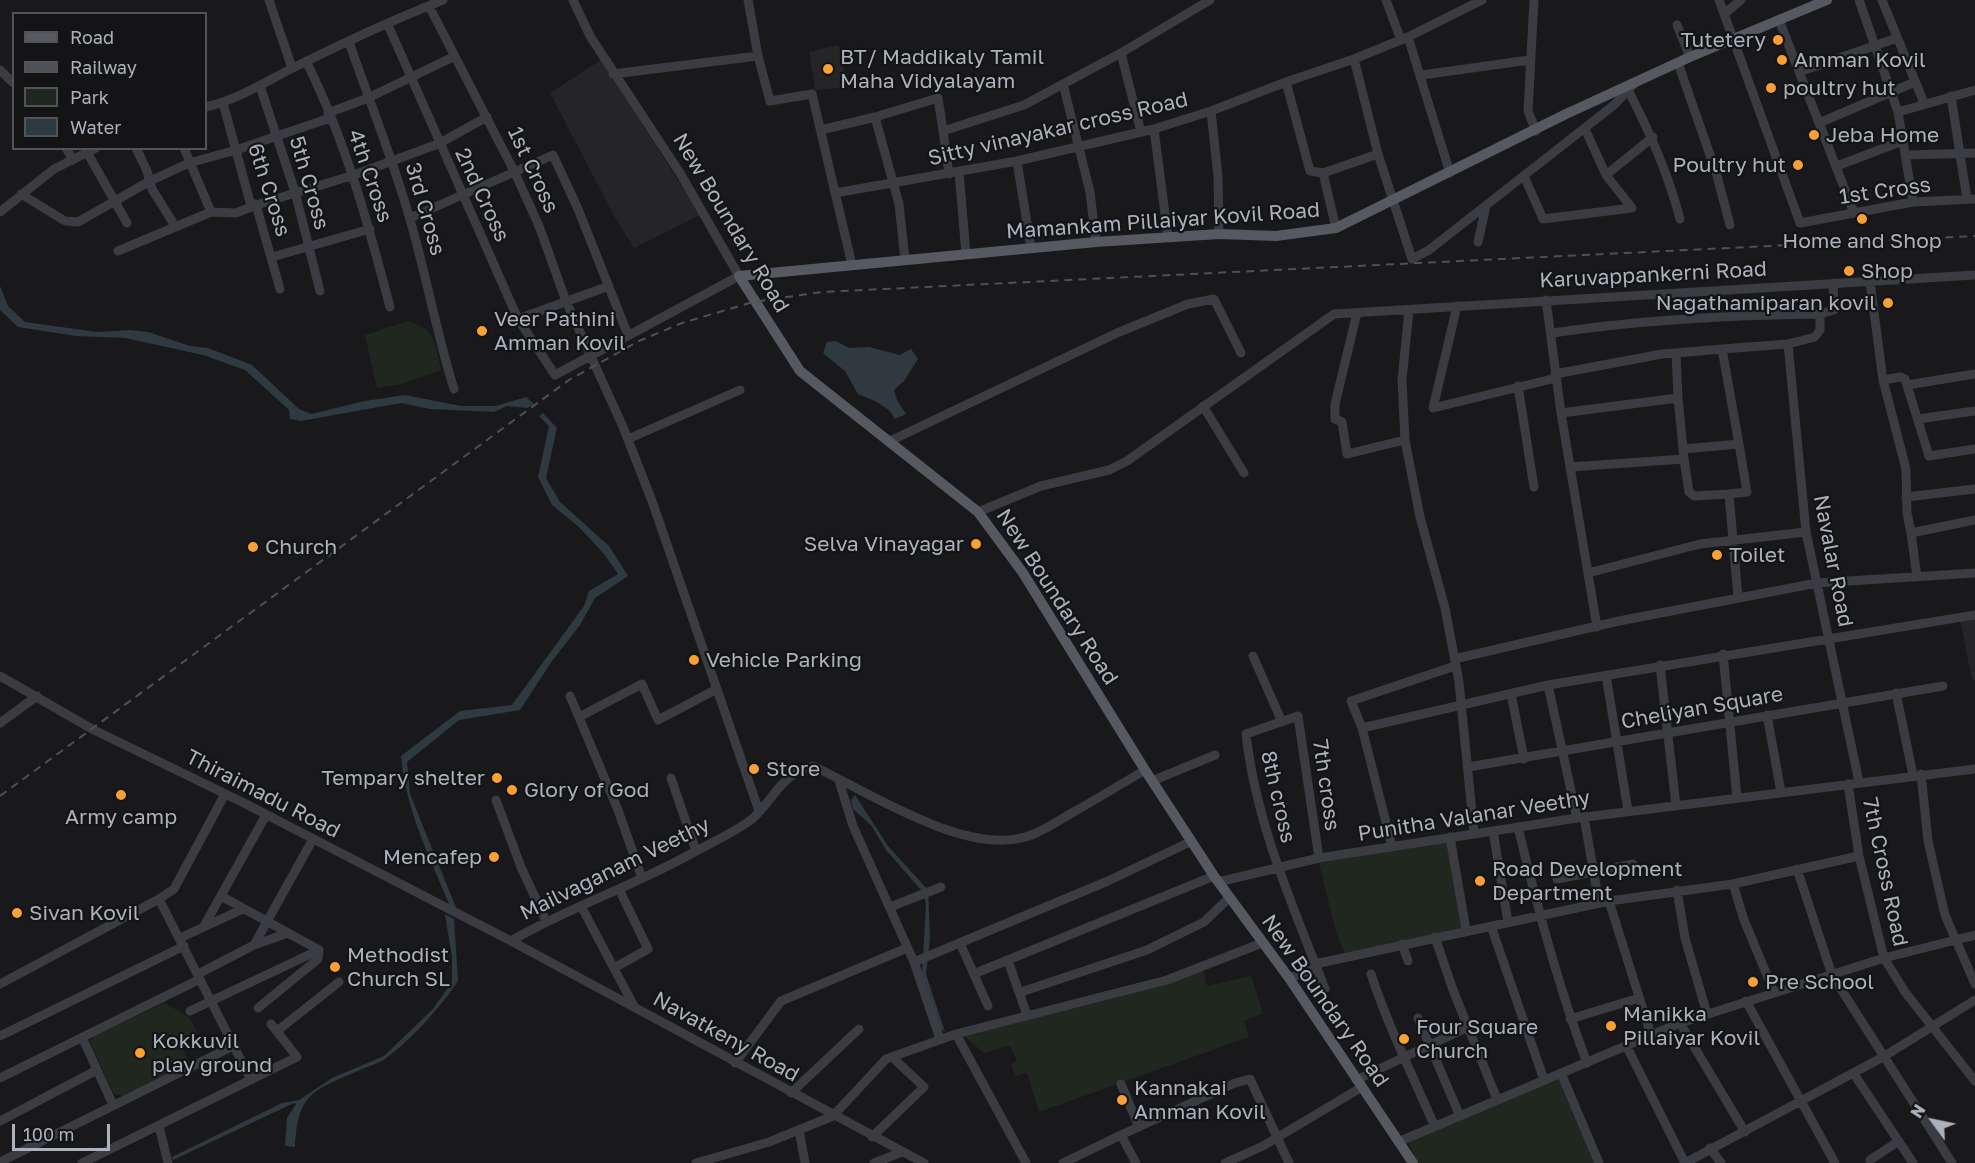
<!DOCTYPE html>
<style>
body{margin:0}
#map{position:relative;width:1975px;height:1163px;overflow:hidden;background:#19191b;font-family:"Golos Text",sans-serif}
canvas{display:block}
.legend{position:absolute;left:12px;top:12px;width:195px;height:138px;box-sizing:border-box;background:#141416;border:2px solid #505358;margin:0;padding:8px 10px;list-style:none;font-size:18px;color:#abb2bb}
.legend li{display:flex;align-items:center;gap:12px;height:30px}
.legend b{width:30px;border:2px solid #505358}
.north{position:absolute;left:1903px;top:1091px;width:60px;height:60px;-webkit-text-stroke:4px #141416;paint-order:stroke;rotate:303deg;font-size:16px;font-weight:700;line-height:24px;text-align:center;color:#abb2bb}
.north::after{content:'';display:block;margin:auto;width:21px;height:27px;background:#abb2bb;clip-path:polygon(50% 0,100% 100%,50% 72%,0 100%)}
.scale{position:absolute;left:12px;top:1124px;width:98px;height:27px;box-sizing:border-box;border:3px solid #abb2bb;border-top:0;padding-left:8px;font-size:18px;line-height:21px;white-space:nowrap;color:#abb2bb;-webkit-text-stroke:4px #141416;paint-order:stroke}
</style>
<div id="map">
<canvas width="1975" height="1163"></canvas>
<ul class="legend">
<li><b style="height:8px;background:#565960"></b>Road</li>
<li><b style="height:8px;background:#4d5056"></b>Railway</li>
<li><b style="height:16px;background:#1f271f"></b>Park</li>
<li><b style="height:16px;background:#2e3a40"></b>Water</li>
</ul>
<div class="north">N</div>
<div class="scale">100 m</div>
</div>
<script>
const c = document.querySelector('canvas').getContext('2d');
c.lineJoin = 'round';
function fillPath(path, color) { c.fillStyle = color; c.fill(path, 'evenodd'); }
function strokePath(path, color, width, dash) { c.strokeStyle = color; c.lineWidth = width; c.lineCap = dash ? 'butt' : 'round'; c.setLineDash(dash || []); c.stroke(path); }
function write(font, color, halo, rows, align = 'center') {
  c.font = font + ' "Golos Text",sans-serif'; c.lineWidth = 4.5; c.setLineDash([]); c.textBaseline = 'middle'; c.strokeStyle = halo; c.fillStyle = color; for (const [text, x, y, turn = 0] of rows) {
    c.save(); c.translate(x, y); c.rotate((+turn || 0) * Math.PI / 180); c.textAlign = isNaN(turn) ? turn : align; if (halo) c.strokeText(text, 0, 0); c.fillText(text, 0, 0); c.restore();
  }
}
fillPath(new Path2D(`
 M839 45 847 87 815 90 809 52Z
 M601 60 700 215 634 248 614 216 550 93Z
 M1975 617V680H1972L1960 620Z`), '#252528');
fillPath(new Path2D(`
 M408 321C437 330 435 344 441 370L402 384 377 388 365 335Z
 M1448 841 1464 928 1345 954 1336 932 1319 863Z
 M1203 970 1207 986 1251 976 1263 1013 1244 1021 1249 1037 1039 1112 1027 1073 1015 1076 1011 1064 1017 1061 1010 1045 984 1053 964 1036 1115 998Z
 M165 1003 190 1018 198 1034 180 1042 190 1064 123 1096 114 1094 90 1042 94 1036Z
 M1560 1079 1596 1163H1418L1409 1144 1414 1138Z`), '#1f271f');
fillPath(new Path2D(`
 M0 286 8 306 25 322 97 332 130 330 148 332 190 346 208 348 252 365 299 409 311 414 365 401 405 395 461 406H496L526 397 534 404 527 408 507 406 494 412 430 409 401 403 301 421 290 419 289 410 245 370 203 355 125 338 76 336 18 327 0 310Z
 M836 341 849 348 869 347 900 355 911 349 918 359 904 381 894 390 897 400 906 414 895 419 889 410 875 401 858 394 845 371 823 353 827 342Z
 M543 413 557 428 546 478 560 502 609 546 628 576 595 598 580 625 552 661 520 710 459 720 407 762 410 794 457 910 450 906C429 856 406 810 401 756L460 711 512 705 584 606 589 591 618 574 604 554 580 528 552 505 538 477 549 426 539 416Z
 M855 795 888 846 928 890 930 938 926 974 945 1032 938 1026 922 974 926 904 923 892 886 850 871 825 853 809 851 800Z
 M445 914 454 919 458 981C440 1008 412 1039 385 1059 378 1064 368 1066 360 1070 312 1091 298 1093 295 1147L285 1146 287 1118 296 1104 294 1103 173 1160 172 1157 282 1103 299 1100 332 1078 384 1056 433 1009 452 982V957Z`), '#2e3a40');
strokePath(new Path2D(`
 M269 0 292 68
 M748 0 758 56 770 101 812 94 852 265
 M1386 0 1401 40
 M1534 0 1528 111 1536 131
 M1719 0 1800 223 1913 202 1975 199
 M1859 0 1898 112 1913 202
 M1882 0 1924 103
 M429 6 515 173 539 226 566 301 623 427 652 501 759 811
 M1724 14 1741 0
 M1779 20 1854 213
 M388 25 518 319 555 375 739 276 680 173 590 36 573 0
 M1677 25 1690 57
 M1408 37 1450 173
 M349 42C369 100 392 157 409 216 426 273 436 332 454 389
 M1121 53 1141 132
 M1354 59 1378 154 1412 259 1429 250 1614 105 1635 83
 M306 61C345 139 368 223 390 307
 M1678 63 1716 172 1730 225
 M0 70 12 82
 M1799 72 1897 38
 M613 74 758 56
 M1422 75 1529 60
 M1286 82 1310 171 1323 173 1336 228
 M1063 84 1090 192 1096 242
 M260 86 295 192 320 291
 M1628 90C1650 132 1668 173 1680 219
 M1951 96 1967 199
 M223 103 250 202 256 205 280 289
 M206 107C241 99 269 79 301 64 347 41 395 19 443 0
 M1211 111 1218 176 1219 234
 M1898 112 1975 90
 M328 113 368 98 455 56
 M875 117 938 98 943 131
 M1819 123 1915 82
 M1154 129 1168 237
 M1585 129 1606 175 1632 208
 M821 130 875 117 899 204 905 260
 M66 148 73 160
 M136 148 147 171 152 189 175 226
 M184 148 211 212
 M88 154 127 223
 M1907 155 1975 153
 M1017 161 1031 248
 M1837 166 1905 140
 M959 172 966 254
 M1323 173 1378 154
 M949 174 943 131 1024 105 1121 53 1210 0
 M1606 175 1653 137
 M1524 176 1543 219 1632 208
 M835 193 1017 161 1154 129 1211 111 1286 82 1354 59 1408 37 1482 0
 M21 194 65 221 78 222 150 181 189 163 236 150 330 118
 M0 212 54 169 96 148
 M410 218 553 155 578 209 628 335
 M1478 242 1486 206
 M118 251 211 212 236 213 256 205 354 175 438 144 487 117
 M272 257 370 229
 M1870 282 1883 380 1906 469 1907 513 1911 533
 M1546 300 1561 413 1597 627
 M1457 306 1433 408 1556 378
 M1409 310 1402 380 1405 440 1420 517 1445 608 1459 682 1474 833
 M1357 313 1335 404V419L1342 422 1347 454 1405 440
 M518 319 609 286
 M1552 333C1640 320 1731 315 1820 314
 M1788 344 1806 532 1859 782
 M1722 349 1788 344 1815 337 1820 330V314L1834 310 1833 283
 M1555 374 1662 354 1676 353
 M1883 380 1900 377 1905 379 1929 456 1975 449
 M1907 385 1975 374
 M1518 386 1534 487
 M1678 398 1676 353 1722 349 1739 444
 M1203 406 1244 473
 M1561 413 1678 398 1684 459 1570 467
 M1918 419 1975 411
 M628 439 740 390
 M890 441 1117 333 1188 304 1214 299 1241 353
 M1683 449 1739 444 1747 492 1729 494
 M1684 459 1689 492 1694 496 1729 494 1738 597
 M1906 497 1975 489
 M978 512 1041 486 1109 470 1127 461 1334 314 1975 275
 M1588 573 1700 544 1806 532
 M1917 577 1911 533 1975 520
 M1723 654 1737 798
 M1253 656 1282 722
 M1454 659 1619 621 1817 583 1975 573
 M1660 665 1676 806
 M1606 675 1628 811
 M0 676 92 729 242 802 511 941 924 1163
 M1548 685 1577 818
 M1896 693 1913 775
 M1511 694 1524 759
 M570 696 618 810 642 878
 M1767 715 1781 792
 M579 717 642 684 658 720 717 689
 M0 723 37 696
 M1362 728 1548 685 1975 615
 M1468 767 1943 686
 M1921 774 1928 841 1945 915 1975 984
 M671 778 696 851
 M839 781 853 826 914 962 940 1039
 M1152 781 1215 755
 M1848 784 1859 856 1884 958 1905 992 1975 1081
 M496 800 521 867 546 921
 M1584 817 1599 903
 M1518 827C1537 907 1558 986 1587 1063
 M1493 831 1508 922
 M1450 837 1466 930
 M1392 846 1362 728 1351 701 1455 666
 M1319 858 1298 716 1246 734C1256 824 1293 906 1325 989
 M1797 869 1832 975 1952 1163
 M1557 879 1633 864
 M1218 882 1319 858 1577 818 1975 769
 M1733 884 1744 920 1774 992
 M1677 890 1685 938 1707 1014
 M221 896 319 950
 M159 899 251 1080
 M1609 901 1651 1035
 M581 906 635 1008
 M890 907 941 887
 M204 926 266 815
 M1491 926 1544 1080
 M1435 937 1453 990 1497 1099
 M180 938 243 909
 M511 941C571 906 637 885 696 851 715 841 735 832 752 819 774 800 779 775 813 766 868 792 964 855 1025 837 1041 833 1056 822 1070 814 1095 800 1120 785 1145 770
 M960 943 988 1006
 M1402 944 1408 961
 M254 945 288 933
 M1008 961 1027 1015
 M914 962 1108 881 1192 841
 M1315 964 1609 901 1733 884 1859 856
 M614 968 648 949 619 889
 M976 973 1214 876
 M198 974 254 945 313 839
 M1371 974C1388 1026 1412 1074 1434 1125
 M1289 978 1317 968
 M0 984 159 899 174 889 225 794
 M1021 992 1147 950 1204 922 1229 898
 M1746 1001 1835 1163
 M258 1008 318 959 319 950
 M190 1011 319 950
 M1418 1018 1459 1114
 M1570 1019 1639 998
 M1680 1023 1745 1132
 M277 1031 339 982
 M956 1034 1026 1163
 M0 1036 184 946
 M82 1037 113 1105
 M1627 1047 1685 1163
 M735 1063 781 1001 907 948
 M1561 1073 1599 1163
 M1854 1074 1913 1163
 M0 1078 200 979
 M1356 1080 1470 1026
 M1121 1084 1139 1127
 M791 1093 859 1029
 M0 1121 97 1070
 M159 1126 168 1163
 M799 1130 805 1163
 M1121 1135 1235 1083 1250 1079 1289 1163
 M872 1137 924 1087 892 1057
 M1398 1142 1680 1023 1884 958 1975 935
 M1710 1148 1721 1163
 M1870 1160 1899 1141
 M0 1162 235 1045
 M82 1163 297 1057 271 1024
 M696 1163 769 1142 833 1116 886 1059 956 1034 1167 980 1262 943
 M874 1163 902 1152
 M1063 1163 1121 1135 1136 1163
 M1225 1163 1263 1146 1362 1087
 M1685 1163 1883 1057 1975 1000`), '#3a3c41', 9);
strokePath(new Path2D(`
 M1413 1163 1289 978 1214 876 1145 770 1023 573 978 512 800 371 739 276 1096 242 1219 234 1276 236 1336 228 1566 114 1690 57 1827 0`), '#565960', 10);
strokePath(new Path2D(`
 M0 796 569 380 639 341 682 323 753 302 822 292 1975 236`), '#4d5056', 2, [8, 6]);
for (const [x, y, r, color] of [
 [1778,40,6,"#f89f35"],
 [1782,60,6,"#f89f35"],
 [828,69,6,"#f89f35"],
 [1771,88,6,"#f89f35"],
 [1814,135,6,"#f89f35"],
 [1798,165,6,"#f89f35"],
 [1862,219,6,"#f89f35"],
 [1849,271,6,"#f89f35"],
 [1888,303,6,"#f89f35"],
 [482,331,6,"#f89f35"],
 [976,544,6,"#f89f35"],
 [253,547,6,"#f89f35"],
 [1717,555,6,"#f89f35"],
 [694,660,6,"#f89f35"],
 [754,769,6,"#f89f35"],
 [497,778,6,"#f89f35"],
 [512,790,6,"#f89f35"],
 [121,795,6,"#f89f35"],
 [494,857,6,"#f89f35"],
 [1480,881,6,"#f89f35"],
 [17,913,6,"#f89f35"],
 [335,967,6,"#f89f35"],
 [1753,982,6,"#f89f35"],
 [1611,1026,6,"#f89f35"],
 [1404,1039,6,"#f89f35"],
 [140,1053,6,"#f89f35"],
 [1122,1100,6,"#f89f35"]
]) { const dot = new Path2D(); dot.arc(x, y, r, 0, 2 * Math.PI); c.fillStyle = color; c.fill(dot); strokePath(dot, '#141416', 2); }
write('21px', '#abb2bb', '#141416', [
 ["Tutetery",1766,40,"right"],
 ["BT/ Maddikaly Tamil",840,57],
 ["Maha Vidyalayam",840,81],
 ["Amman Kovil",1794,60],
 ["poultry hut",1783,88],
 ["Jeba Home",1826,135],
 ["Poultry hut",1786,165,"right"],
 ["Home and Shop",1862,241,"center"],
 ["Shop",1861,271],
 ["Nagathamiparan kovil",1876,303,"right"],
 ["Veer Pathini",494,319],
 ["Amman Kovil",494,343],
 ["Selva Vinayagar",964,544,"right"],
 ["Church",265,547],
 ["Toilet",1729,555],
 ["Vehicle Parking",706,660],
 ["Store",766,769],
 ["Tempary shelter",485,778,"right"],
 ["Glory of God",524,790],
 ["Army camp",121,817,"center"],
 ["Mencafep",482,857,"right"],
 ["Road Development",1492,869],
 ["Department",1492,893],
 ["Sivan Kovil",29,913],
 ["Methodist",347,955],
 ["Church SL",347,979],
 ["Pre School",1765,982],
 ["Manikka",1623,1014],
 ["Pillaiyar Kovil",1623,1038],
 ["Four Square",1416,1027],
 ["Church",1416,1051],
 ["Kokkuvil",152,1041],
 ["play ground",152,1065],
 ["Kannakai",1134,1088],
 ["Amman Kovil",1134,1112]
], 'left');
write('21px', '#abb2bb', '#141416', [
 ["Sitty vinayakar cross Road",1058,129,-13],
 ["1st Cross",533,170,65],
 ["4th Cross",370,176,71],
 ["5th Cross",309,183,74],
 ["6th Cross",269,190,72],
 ["1st Cross",1885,191,-8],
 ["2nd Cross",482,195,65],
 ["3rd Cross",425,209,74],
 ["Mamankam Pillaiyar Kovil Road",1163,221,-4],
 ["New Boundary Road",731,223,59],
 ["Karuvappankerni Road",1653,275,-3],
 ["Navalar Road",1833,561,79],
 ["New Boundary Road",1057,597,57],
 ["Cheliyan Square",1702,708,-10],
 ["7th cross",1326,785,82],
 ["Thiraimadu Road",263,794,27],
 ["8th cross",1278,797,77],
 ["Punitha Valanar Veethy",1474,816,-9],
 ["Mailvaganam Veethy",615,869,-26],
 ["7th Cross Road",1885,872,78],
 ["New Boundary Road",1325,1001,55],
 ["Navatkeny Road",726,1037,29]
]);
</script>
